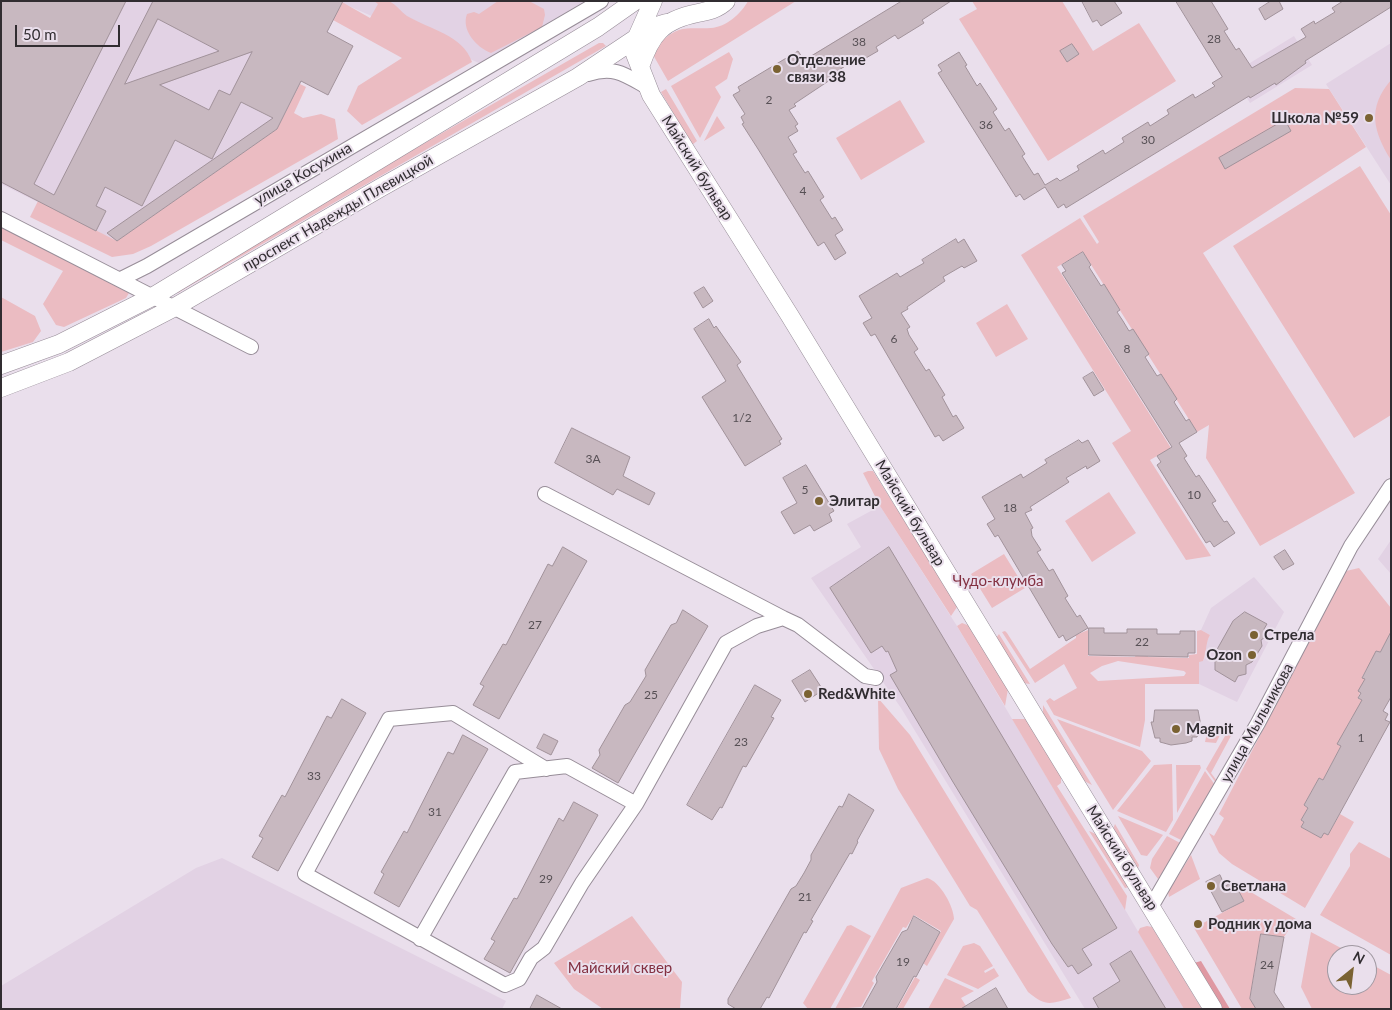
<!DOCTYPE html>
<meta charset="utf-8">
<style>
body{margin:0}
#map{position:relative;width:1392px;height:1010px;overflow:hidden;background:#eadfec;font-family:Lato,sans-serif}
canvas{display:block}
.frame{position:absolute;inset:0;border:2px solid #312d31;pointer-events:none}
.north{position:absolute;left:1327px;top:945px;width:50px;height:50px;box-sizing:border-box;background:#eadfec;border:1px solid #a098a1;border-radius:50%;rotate:29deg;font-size:14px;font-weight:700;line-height:20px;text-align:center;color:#312d31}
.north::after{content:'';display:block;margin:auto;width:18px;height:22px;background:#7a6232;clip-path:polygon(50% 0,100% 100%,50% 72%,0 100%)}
.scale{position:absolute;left:15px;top:25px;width:105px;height:22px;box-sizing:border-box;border:2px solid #312d31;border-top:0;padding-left:6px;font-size:15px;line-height:18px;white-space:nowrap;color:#312d31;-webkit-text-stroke:4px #eadfec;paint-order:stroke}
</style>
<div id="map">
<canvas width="1392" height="1010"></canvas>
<div class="frame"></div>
<div class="north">N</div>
<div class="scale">50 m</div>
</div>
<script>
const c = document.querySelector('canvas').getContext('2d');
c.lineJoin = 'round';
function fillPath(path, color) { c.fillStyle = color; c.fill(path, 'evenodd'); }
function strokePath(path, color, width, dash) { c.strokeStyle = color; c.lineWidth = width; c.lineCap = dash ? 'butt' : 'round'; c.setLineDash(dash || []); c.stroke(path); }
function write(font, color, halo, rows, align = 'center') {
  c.font = font + ' Lato,sans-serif'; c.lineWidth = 4; c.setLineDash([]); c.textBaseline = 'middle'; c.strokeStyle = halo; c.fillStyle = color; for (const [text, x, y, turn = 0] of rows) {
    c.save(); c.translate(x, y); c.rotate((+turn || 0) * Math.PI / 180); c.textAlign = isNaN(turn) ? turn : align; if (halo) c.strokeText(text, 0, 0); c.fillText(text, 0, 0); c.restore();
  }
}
fillPath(new Path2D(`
 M1 1H585L479 63 342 3 277 129 117 241 1 184Z
 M1294 36 1312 65 1250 103 1232 74Z
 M1391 43V185L1326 84Z
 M880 506 957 626 1184 1009H1085L901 708 811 578 861 547 847 524Z
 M1391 540V574L1378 559Z
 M1254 577 1284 612 1237 702 1199 684V661H1203L1206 655 1205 645 1210 635 1201 630 1211 608Z
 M222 858 506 1001 502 1009H1V986L196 868Z`), '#e2d2e4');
fillPath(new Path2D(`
 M374 1H389C397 5 401 12 407 16 429 29 463 35 472 62L362 125 347 111 358 86 402 58 333 20 342 2 370 18 378 4Z
 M498 1H529L544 9 545 15 542 27 491 53C476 47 461 30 467 14L474 12 479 14Z
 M748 1H796L668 81 652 53C660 43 667 34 679 30 689 27 701 29 711 28 726 27 741 14 748 1Z
 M972 1H1062L1093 51 1139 23 1176 81 1048 161 959 19 977 9Z
 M599 43H603L606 46 186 288 178 293 174 291 275 229Z
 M729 52 733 59 727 79 715 87 721 97 700 138 671 86Z
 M1391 80V160C1373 131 1367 108 1391 80Z
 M300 84 306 87 294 113 303 118 321 114 335 119 338 139 151 246 133 254 112 257 30 217 38 201 117 241 277 129Z
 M1295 88 1329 89 1366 147 1203 253 1355 493 1260 546 1206 458 1209 425 1197 432 1083 252 1057 267 1171 448 1150 460 1211 556 1186 560 1112 443 1131 431 1021 255 1080 218 1097 244 1099 242 1083 216Z
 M666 89 697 141 692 145 661 92Z
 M900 100 925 142 861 180 836 138Z
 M717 116 725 128 704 141Z
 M1360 166 1391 215V415L1354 438 1233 246Z
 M1 227 129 293 126 298 64 327 56 325 43 304 63 271 1 240Z
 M1 297 35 316 41 331 33 342 1 352Z
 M1007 304 1028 339 996 357 976 323Z
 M868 471H873L955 602 957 607 951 616 880 506 863 473Z
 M1109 492 1136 533 1092 562 1065 521Z
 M1004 554 1025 588 992 608 971 574Z
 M1359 568 1391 608V638L1386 641 1380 652 1376 651 1370 669 1367 668 1362 677 1365 679 1358 698 1368 703 1352 717 1338 744 1341 746 1323 780 1319 778 1304 805 1308 808 1301 820 1304 822 1301 827 1321 838 1324 833 1328 835 1340 814 1354 822 1305 908 1232 864 1219 853 1209 833 1214 836 1224 818 1219 814 1346 571Z
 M962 623 970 626 1008 689 1005 706 957 626Z
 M1088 630V656L1135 657 1136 652H1148V657L1189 658V655L1197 654V631L1201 630 1210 635C1205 644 1207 652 1203 661L1199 662V684H1145V720L1140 747 1054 715 1046 701 1050 698 1054 701 1077 688 1064 664 1035 683 1002 632 1005 631 1007 633 1030 669 1076 638V635ZM1118 661 1184 671 1186 673 1184 676 1098 681 1090 673 1102 666Z
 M999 634 1030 684 1023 683 996 638Z
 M878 698 910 735 1071 998C1050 1004 1046 1007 1028 992L977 910 970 906 898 789 879 749Z
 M1043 705 1092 785 1084 781 1043 715Z
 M1012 719H1028L1061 775V783L1057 786 1127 896 1125 910Z
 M1057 719 1142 751 1151 761 1113 810Z
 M1209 724 1224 727 1216 743 1205 742Z
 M1229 729 1233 732 1211 773 1217 781 1216 783 1206 769Z
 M1172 764 1173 820 1166 832 1117 811 1154 765Z
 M1176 765H1200L1201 768 1177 813Z
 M1205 771 1215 785 1183 841 1169 834Z
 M1118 816 1163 835 1147 856 1141 855Z
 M1115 824 1139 865 1137 872 1113 829Z
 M1089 831 1098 835 1129 887 1125 888Z
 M1167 836 1182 844 1158 879 1150 868 1152 859Z
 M1359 842 1391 859V955L1320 915 1350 866V854Z
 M1191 855 1200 879 1169 897 1168 892Z
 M927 878C940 881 954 907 954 919L927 966 923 963 941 931 914 915 906 928 903 927 872 981 874 983 861 1007 835 1009 901 888Z
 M1234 882 1296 919 1284 937 1261 935 1250 999 1256 1009H1242L1194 928 1244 901Z
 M632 916 682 982 680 1009H603L574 989 554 963Z
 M851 925 871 936 830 1009H808L803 1003 847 926Z
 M1147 926 1152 927 1202 1009H1184L1138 932 1140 928Z
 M1311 932 1354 955H1337V985H1367V962L1391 975V1009H1312L1301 987Z
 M974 943 980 946 993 966 984 971 985 973 994 968 999 976 978 989 947 975 963 946Z
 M915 977 920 980 903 1009H897Z
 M945 978 974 991 961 998 968 1009H928Z`), '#ebbcc2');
fillPath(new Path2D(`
 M1201 961 1230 1009H1221L1194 963Z`), '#df98a2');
const building = new Path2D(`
 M1 1H126L34 184 54 195 153 1H343L327 32 353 46 328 95 301 81 277 129 117 241 107 233 273 118 241 102 212 159 175 140 142 206 105 187 96 206 106 211 96 231 1 182ZM158 19 219 51 125 84ZM252 52 230 95 219 90 209 110 160 85Z
 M902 1H951L922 20 924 23 898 39 895 35 876 47 878 51 852 66 850 63 831 75 833 78 794 104 796 106 789 110 798 124 795 126 798 131 788 137 797 152 793 154 805 173 808 171 824 197 820 200 832 219 835 217 843 230 835 235 846 253 835 260 824 242 818 246 758 149 742 124 744 123 741 117 745 114 733 95 740 91 738 87 798 51 804 60Z
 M1082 1H1114L1122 13 1101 26 1097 20 1093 22Z
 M1176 1H1211L1228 29 1224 31 1236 50 1239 48 1252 68 1306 37 1301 29 1314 21 1315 24 1335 12 1332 8 1343 1H1391V7L1305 61 1306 63 1276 85 1275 83 1250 98 1249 96 1066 208 1064 204 1058 208 1045 187 1024 200 1020 194 1016 197 938 73 942 71 938 65 959 52 967 65 965 66 977 86 980 83 997 109 993 112 1005 131 1009 128 1025 154 1022 156 1034 175 1038 173 1045 185 1057 178 1060 181 1079 170 1077 166 1103 150 1105 154 1124 142 1122 138 1148 122 1150 126 1169 114 1167 110 1193 94 1195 98 1215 86 1212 83 1222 77Z
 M1271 1H1279L1283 9 1265 20 1259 9Z
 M1072 44 1079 54 1067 62 1060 51Z
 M1285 120 1291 131 1225 169 1219 158Z
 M956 239 958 243 964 239 977 261 964 268 962 266 943 277 945 281 907 307 908 309 901 313 910 327 907 329 909 335 918 349 914 352 926 371 929 369 945 395 942 397 953 417 956 415 964 428 943 441 939 435 935 437 875 334 871 336 863 323 872 318 859 296 897 273 900 277 910 271 924 263 922 260Z
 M1083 252 1091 265 1089 267 1101 286 1104 284 1120 310 1117 312 1123 321 1129 331 1133 329 1149 354 1145 357 1157 376 1161 374 1177 399 1174 402 1186 421 1189 419 1197 432 1179 443 1187 456 1184 458 1196 477 1199 475 1216 501 1212 503 1218 513 1224 522 1227 521 1235 533 1214 547 1210 541 1206 543 1157 465 1161 462 1157 456 1172 447 1062 273 1066 271 1062 265Z
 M704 287 713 301 703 308 694 293Z
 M709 319 714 328 716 326 741 362 737 365 738 367 782 439 779 441 781 444 745 466 702 397 726 381 694 329Z
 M1093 372 1104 390 1094 396 1083 378Z
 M572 428 630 457 623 476 655 493 649 505 617 489 613 495 555 463Z
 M1079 440 1082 443 1088 440 1100 461 1087 469 1086 466 1066 478 1069 482 1030 507 1032 510 1025 513 1033 528 1031 529 1032 536 1041 550 1037 552 1049 571 1053 569 1068 596 1065 598 1077 617 1080 615 1088 628 1066 641 1063 635 1059 638 998 535 995 537 987 524 995 519 982 497 1021 474 1023 478 1047 463 1045 460Z
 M806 465 834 511 829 514 832 521 814 531 810 525 794 534 781 512 797 503 783 478Z
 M563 547 587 561 499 719 473 705 484 686 480 684 503 644 506 645 548 564 552 566Z
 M889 547 1117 928 1082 949 1092 965 1078 974 1072 965 1068 967 1052 944 953 782 890 675 897 671 888 651 886 652 882 646 871 653 830 588Z
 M1285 550 1294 564 1283 570 1274 557Z
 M683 610 708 626 618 783 592 768 600 755 599 750 625 705 630 702 646 676 645 670 671 625 676 623Z
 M1245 612 1267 624 1264 629 1267 636 1261 640 1262 646 1252 662 1246 665V674L1238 676 1235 682 1215 670V653L1233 621Z
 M1089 628H1104V633H1127V629H1157V634H1180V631H1195V653H1188V657L1089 655Z
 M1391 632V697L1383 711 1388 714 1385 720 1390 722 1328 835 1324 833 1321 838 1301 827 1304 822 1301 820 1308 808 1304 805 1319 778 1323 780 1341 746 1337 744 1362 700 1358 698 1361 693 1358 691 1365 679 1362 678 1376 651 1380 652Z
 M810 670 823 690 805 702 792 681Z
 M755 685 781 700 771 717 774 718 746 767 743 766 722 808 720 807 712 820 687 805Z
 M342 699 366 713 278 871 252 857 263 838 259 836 282 795 285 797 327 716 331 718Z
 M1155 710H1198L1201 726 1197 737H1192V741L1186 743 1171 745 1160 742V738H1155L1151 722H1153Z
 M544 734 558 741 551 755 537 748Z
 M463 735 488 749 399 907 374 893 384 874 381 872 404 831 407 833 448 752 453 754Z
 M849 794 874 810 857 841 858 842 852 854 850 853 811 920 813 921 806 933 804 932 769 998 767 997 760 1009H736L728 1004V999L791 889 796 886 804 873 811 860V855L839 806 842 807Z
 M574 802 598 815 510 973 484 959 495 941 491 939 514 898 517 899 559 818 563 821Z
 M1220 875 1225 886 1234 882 1244 901 1222 912 1206 882Z
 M914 916 940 932 916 977 914 976 896 1009H862L877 982 876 977 902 932 907 930Z
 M1261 934 1284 937 1274 992 1285 1009H1256L1250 999Z
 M1131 951 1166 1009H1099L1093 998 1120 981 1110 964Z
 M996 988 1008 1009H961Z
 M537 995 562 1009H530Z`);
fillPath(building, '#c8b8c0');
strokePath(building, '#a1929a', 1);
const minor = new Path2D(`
 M588 74C614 66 624 74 647 87
 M1 219 251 347
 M121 279 147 266 601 1
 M545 494 783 618
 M546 769 453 713 389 719 305 874 505 985 519 979 531 958 544 948 582 883 636 804 726 643 757 626 783 618 798 625 865 676 876 678
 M1151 907 1258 723 1351 546 1391 486
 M420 939 515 772 567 766 636 804`);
const major = new Path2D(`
 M653 1 637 37 635 54 651 95 790 316 1213 1009
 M640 67C651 34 662 20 698 13 708 11 718 9 726 1
 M1 365 59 344 154 296 598 27 635 1
 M1 388 69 362 175 307 380 188 578 77 653 27 666 23`);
strokePath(minor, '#978d98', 16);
strokePath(major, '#978d98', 19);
strokePath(minor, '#fff', 14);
strokePath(major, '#fff', 18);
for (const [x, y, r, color] of [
 [777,69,5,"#7a6232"],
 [1369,118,5,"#7a6232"],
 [819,501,5,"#7a6232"],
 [1254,635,5,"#7a6232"],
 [1252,655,5,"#7a6232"],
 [808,694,5,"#7a6232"],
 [1176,729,5,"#7a6232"],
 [1211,886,5,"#7a6232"],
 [1198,924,5,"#7a6232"]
]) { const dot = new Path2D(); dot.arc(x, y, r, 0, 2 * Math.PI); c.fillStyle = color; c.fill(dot); strokePath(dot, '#eadfec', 2); }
write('12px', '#575055', null, [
 ["28",1214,39],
 ["38",859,42],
 ["2",769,100],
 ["36",986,125],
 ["30",1148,140],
 ["4",803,191],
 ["6",894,339],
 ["8",1127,349],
 ["1/2",742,418],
 ["3А",593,459],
 ["5",805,490],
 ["10",1194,495],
 ["18",1010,508],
 ["27",535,625],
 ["22",1142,642],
 ["25",651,695],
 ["1",1361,738],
 ["23",741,742],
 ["33",314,776],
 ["31",435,812],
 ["29",546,879],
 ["21",805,897],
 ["19",903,962],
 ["24",1267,965]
]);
write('bold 15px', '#312d31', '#eadfec', [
 ["Отделение",787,60],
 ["связи 38",787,77],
 ["Школа №59",1359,118,"right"],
 ["Элитар",829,501],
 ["Стрела",1264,635],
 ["Ozon",1242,655,"right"],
 ["Red&White",818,694],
 ["Magnit",1186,729],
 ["Светлана",1221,886],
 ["Родник у дома",1208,924]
], 'left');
write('15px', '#312d31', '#eadfec', [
 ["Майский бульвар",697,168,58],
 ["улица Косухина",303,174,-30],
 ["проспект Надежды Плевицкой",338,213,-30],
 ["Майский бульвар",910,513,59],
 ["улица Мыльникова",1257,723,-61],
 ["Майский бульвар",1122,858,58]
]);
write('15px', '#833041', '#eadfec', [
 ["Чудо-клумба",998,581],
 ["Майский сквер",620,968]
]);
</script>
